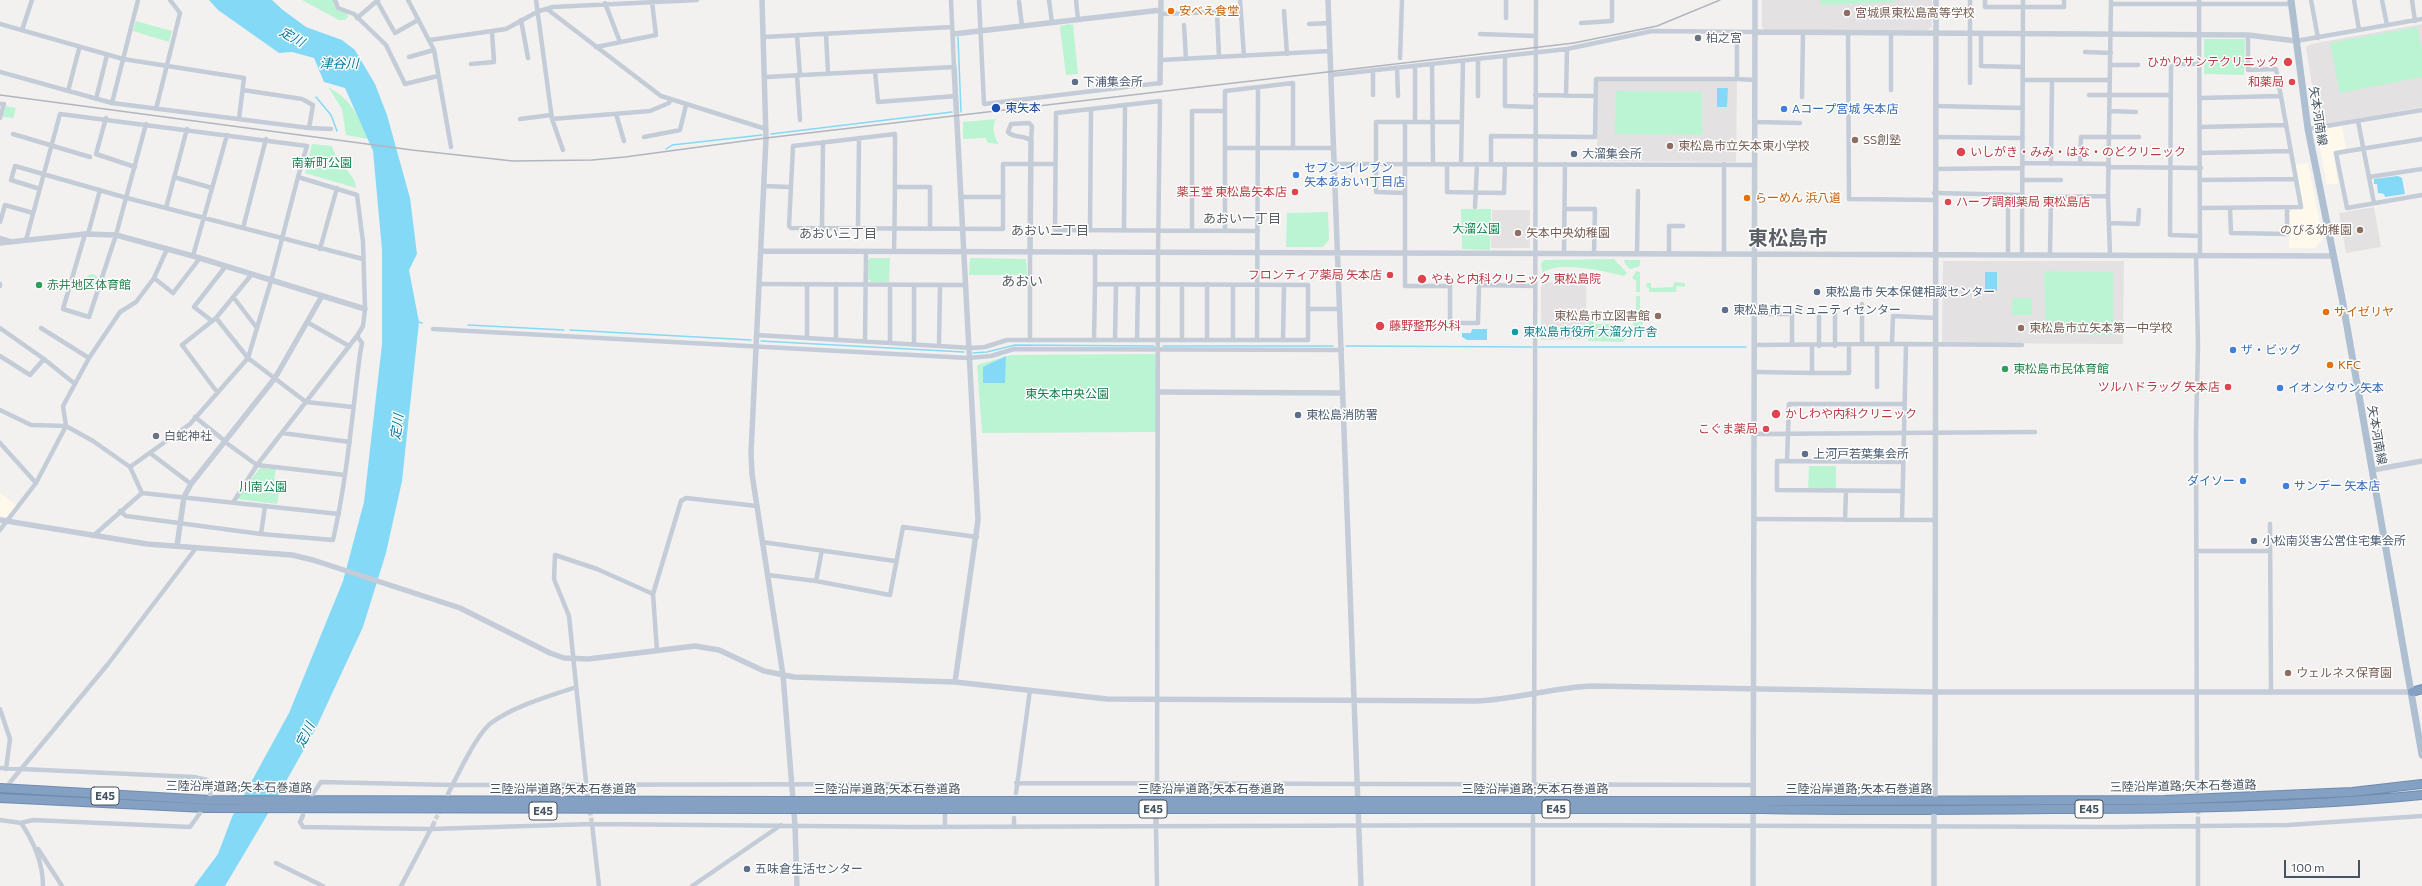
<!DOCTYPE html>
<meta charset="utf-8">
<style>
body{margin:0}
#map{position:relative;width:2422px;height:886px;overflow:hidden;background:#f3f1f0;font-family:Commissioner,sans-serif}
canvas{display:block}
.scale{position:absolute;left:2284px;top:860px;width:76px;height:18px;box-sizing:border-box;border:2px solid #465360;border-top:0;padding-left:5px;font-size:12px;line-height:14px;white-space:nowrap;color:#465360;-webkit-text-stroke:3px #fff;paint-order:stroke}
</style>
<div id="map">
<canvas width="2422" height="886"></canvas>
<div class="scale">100 m</div>
</div>
<script>
const c = document.querySelector('canvas').getContext('2d');
c.lineJoin = 'round';
function fillPath(path, color) { c.fillStyle = color; c.fill(path, 'evenodd'); }
function strokePath(path, color, width, dash) { c.strokeStyle = color; c.lineWidth = width; c.lineCap = dash ? 'butt' : 'round'; c.setLineDash(dash || []); c.stroke(path); }
function write(font, color, halo, rows, align = 'center') {
  c.font = font + ' Commissioner,"Noto Sans JP",sans-serif'; c.lineWidth = 3; c.setLineDash([]); c.textBaseline = 'middle'; c.strokeStyle = halo; c.fillStyle = color; for (const [text, x, y, turn = 0] of rows) {
    c.save(); c.translate(x, y); c.rotate((+turn || 0) * Math.PI / 180); c.textAlign = isNaN(turn) ? turn : align; if (halo) c.strokeText(text, 0, 0); c.fillText(text, 0, 0); c.restore();
  }
}
fillPath(new Path2D(`
 M2342 126 2346 149 2333 152 2338 183 2327 185 2317 133 2319 130Z
 M2308 163 2323 239 2315 248H2289L2290 213 2292 210 2304 209 2295 165Z
 M0 493 17 506 11 515 7 517 0 516Z`), '#fef9ea');
fillPath(new Path2D(`
 M1762 0H1932V27L1927 30 1766 31 1762 27Z
 M2422 24V107L2321 125 2318 123 2306 47 2311 44Z
 M1597 81H1737L1736 162 1597 161Z
 M2374 207 2381 247 2346 253 2339 213Z
 M1492 210H1530V248H1491Z
 M1943 261H2124L2123 344 1942 343Z
 M1561 280 1586 281 1587 339 1541 340V284Z`), '#e4e1e2');
fillPath(new Path2D(`
 M302 0H333C335 9 338 11 347 12L348 17 345 20H339Z
 M1821 0H1894V2L1821 5Z
 M136 21 172 31 169 42 133 31Z
 M1070 24 1073 25 1078 74 1066 75 1060 28V26Z
 M2417 27 2422 50V77L2340 93 2330 43Z
 M2204 39H2245L2244 75 2204 74Z
 M328 87C353 101 357 114 368 139L346 135 342 109Z
 M1616 91 1702 92V135L1615 134Z
 M6 106 16 108 13 118 3 117Z
 M996 119C991 129 995 138 999 144L988 143 985 138 963 139V122Z
 M312 144 332 146C336 163 356 174 356 188L305 173Z
 M1461 209H1491L1490 250 1462 249Z
 M1328 212 1329 240 1323 247H1286L1287 213Z
 M870 258H890L889 282H871L868 279V260Z
 M970 258 1026 259 1027 275H969Z
 M1614 259 1627 273 1624 276C1604 271 1559 260 1542 273L1541 263 1544 260Z
 M1624 260H1640V266L1630 269 1625 264Z
 M1636 271 1640 272V292H1636V281L1632 278Z
 M2044 271 2113 272V335L2046 333Z
 M86 280a6 6 0 1 1 12 0a6 6 0 1 1-12 0Z
 M1674 282 1685 283V287L1677 286 1676 292H1649V288L1646 287 1647 283H1651V288L1673 287Z
 M1636 296H1640V316L1643 324 1639 327 1634 326 1632 322 1636 318Z
 M2012 298H2032V315H2012Z
 M1588 321H1593L1594 324H1612L1619 330V334L1626 335 1627 337 1623 342 1588 341Z
 M1156 354V432L982 433 977 365 1011 355Z
 M1809 466H1836V489H1808Z
 M260 468 276 469 274 479 281 480 277 504 236 499Z`), '#bbf4d3');
fillPath(new Path2D(`
 M209 0H272L283 10 306 27 342 40 355 50 375 84 387 115 410 198 417 254 409 270 419 322 402 481 386 553 363 627 316 728 266 817 225 886H194L218 854 232 817 289 713 343 581 364 502 382 344V250L373 151 345 88 324 82 314 58 292 52 279 53 218 10Z
 M1717 88H1728L1727 107H1717Z
 M2398 176 2402 178 2405 194 2385 197 2384 194 2378 193 2377 184H2374V179Z
 M1985 272H1997V291L1985 290Z
 M1472 329H1487V340H1467L1462 337V333H1471Z
 M1006 356 1005 383H983V367Z`), '#84daf6');
strokePath(new Path2D(`
 M958 37 961 112
 M316 97 331 115 337 131
 M771 134 952 112
 M666 149 672 145 762 135
 M419 322 422 323
 M468 325 564 330
 M570 330 751 340
 M761 341 964 352
 M1163 346H1333
 M1346 346 1532 347
 M1538 347H1746
 M973 353 987 352 1015 345 1154 346`), '#84daf6', 1.5);
strokePath(new Path2D(`
 M587 792 592 824
 M0 794 12 780
 M2198 797V819
 M433 825 441 808`), '#d0d1d3', 4.5, [4.5, 2]);
const motorway = new Path2D(`
 M2412 692 2422 689
 M0 788 210 800 785 801
 M0 798 205 808 784 809
 M801 801H940
 M955 801H1350
 M1366 801H1746
 M1762 801 2164 800 2352 792 2422 784
 M800 809H940
 M955 809H1350
 M1366 809H1746
 M1762 809C1859 811 1956 810 2054 809 2177 809 2300 807 2422 795`);
strokePath(motorway, '#6f8cb0', 10);
strokePath(new Path2D(`
 M335 0 338 8 354 14 386 45 405 84 438 76
 M408 0 434 50 451 147
 M536 0 552 119 563 150
 M979 0 984 104 1160 83
 M1049 0 1052 23
 M1076 0 1078 20
 M1240 0 1244 56
 M1506 0V18
 M1985 0V7H2064V0
 M2199 0 2200 256
 M2311 0 2318 38
 M2354 0 2359 30
 M2382 0 2387 25
 M2412 0 2415 21
 M377 1 395 33 418 20
 M1019 2 1022 26
 M605 3 620 42
 M2111 4H2291
 M547 9 661 96 766 129
 M1284 11 1287 54
 M1161 14 1217 12 1219 57
 M357 18 378 0
 M521 20 528 58
 M1581 23 1612 21V0
 M0 24 123 59 244 78 239 119
 M1309 24 1329 23
 M1184 25 1186 59
 M22 30 32 0
 M1737 33V79L1755 80
 M1848 33 1849 199 1935 200
 M826 34 828 73
 M1480 34 1536 36
 M1981 34V66L2023 67
 M797 35 800 75
 M764 37 952 27
 M430 40 506 29 539 11 553 7 697 0
 M2296 41 2422 19
 M596 47 656 35 652 2
 M2085 52 2111 53
 M1505 56V106L1535 107
 M409 57 434 50
 M1400 58 1402 0
 M1478 59V96
 M1161 60 1330 51
 M471 64 494 62 492 31
 M1432 64 1433 164
 M2200 64H2174L2171 67 2170 235 2200 236
 M2110 65H2138
 M1397 68 1398 96
 M875 71 878 102 956 96
 M0 72 112 103 309 128 313 105 302 99 243 90
 M797 75 800 120
 M1331 75 1567 49 1652 31 1755 32
 M765 77 954 67 951 0
 M2024 80H2110
 M1970 83V0
 M1891 90V33
 M68 91 79 49
 M1373 95V70
 M1535 95 1595 96
 M2089 95H2170
 M1566 96 1567 49
 M1802 97 1803 32
 M2201 98 2281 96
 M96 99 107 55
 M112 103 138 0
 M0 104H4L0 118
 M1935 106 2023 108
 M156 109 180 13 170 0
 M2110 111 2136 112
 M616 114 624 141
 M106 118 96 154 135 167
 M520 119 551 115
 M552 119 650 111 669 103 670 100
 M2358 121 2374 203
 M1405 122V286H1450V323H1478L1479 285 1535 286
 M1415 122V66
 M1755 122 1800 123
 M1029 123 1032 126 1031 141C1024 134 1014 139 1008 132L1011 124Z
 M2201 127 2285 125
 M309 128 331 129
 M2308 129 2422 110
 M13 134 90 157
 M644 137 680 130 686 105
 M1935 137 2023 138
 M2422 139 2336 153 2347 208 2422 195
 M1225 148H1334
 M2201 153 2290 151
 M2022 163 2109 164
 M1335 164 1755 165
 M1447 164V192L1504 193 1505 164
 M1461 164 1463 61
 M1491 164V136L1595 137 1596 79H1737
 M2051 164 2052 81
 M2080 164 2081 137H2139
 M2108 167 2201 168
 M1935 169 2022 168
 M174 177 212 188
 M2369 177 2422 169
 M2023 180H2061
 M2200 180 2295 179
 M764 186 790 187
 M895 187H930V229
 M40 189 11 180 15 166 127 198 363 259
 M1405 193 1376 192V122H1462
 M1934 193 2023 195
 M2008 196V254
 M961 197H1003
 M1475 207 1477 164
 M166 208 187 129
 M2200 208 2301 207 2276 69 2248 70V35
 M2230 208 2231 233 2287 234V207
 M1565 209H1595L1594 253
 M0 222 5 205 33 213
 M2109 223 2138 224 2139 210
 M243 228 266 139
 M822 228 823 142
 M858 228 859 138
 M1090 230 1091 109
 M1124 230 1125 105
 M1192 231V111H1225
 M1225 231V91L1293 83V148
 M85 234 63 309 89 317 116 235 146 124
 M88 234 100 190
 M0 238 10 241
 M26 240 60 114 307 146 298 177 357 195 363 242 365 309 363 326 357 336 362 343 360 354C352 416 347 479 333 540L261 534 126 516 120 511
 M320 249 337 188
 M894 251C895 212 895 173 895 134L793 146 789 226 791 228 1003 229V164H1055
 M1564 253 1565 164
 M1637 254 1638 191
 M1669 254V226H1683
 M1724 254V164
 M2022 254 2023 0
 M2050 254 2051 197 2108 196
 M2110 255 2108 196 2111 0
 M193 256 227 135
 M2196 256 2198 345 2196 432 2197 791
 M154 278 173 293 200 258
 M0 284V286
 M760 284 965 285
 M1095 284 1308 285V340H1094Z
 M1095 284V252
 M234 298 257 328
 M1308 309H1339
 M1756 314H1792V345
 M1835 314V346
 M216 318 248 358 306 402 353 407
 M212 321 194 307 225 267
 M307 322 349 346
 M0 328 44 359 75 384
 M41 328 89 358
 M433 329 968 358 991 356 1014 349 1342 350
 M757 335 972 348 985 347 1007 340H1094
 M807 338V284
 M836 340V284
 M1030 340V252
 M1115 340 1116 284
 M1137 340 1138 284
 M1182 340V284
 M1207 340V284
 M1233 340V285
 M1257 340 1258 87
 M1283 340 1284 285
 M865 341 866 251
 M890 342V285
 M914 344V285
 M1862 344H1906L1902 520
 M1892 344 1893 316 1936 318
 M1906 344 2022 345
 M939 345 940 285
 M1756 345 1862 344V304
 M1812 345V373H1849V346
 M1819 346V316
 M0 356 30 375 44 359
 M1755 372 1812 373
 M1877 387V344
 M217 392 182 345 216 318 252 274
 M0 410 31 425 66 426 93 441 130 467 142 493
 M195 417 225 441
 M282 433 350 442
 M1755 434 2035 432
 M225 442 257 465 345 475
 M0 443 36 483
 M150 453 191 484
 M1787 461 1789 404H1905
 M130 467 190 424 248 358 271 281 298 177
 M1902 491 1777 490V461L1903 462
 M234 501 257 465 357 336
 M1755 519 1935 520
 M1845 520 1846 491
 M2270 524 2271 692
 M0 530 36 483 66 426 63 406 89 358 120 312 136 302 154 278 167 249
 M261 534 265 506
 M93 536 142 493 339 514
 M762 542 895 561
 M2197 551H2270
 M768 575 816 581 890 595 903 527 977 537
 M816 581 822 550
 M657 651 653 594 681 501 686 498 757 506
 M0 709 10 739 6 769
 M0 768 194 777 207 780 211 783 210 796
 M12 780 108 664 196 548
 M1016 783 1753 785
 M1534 790 1536 0
 M587 792 569 616 554 579 555 555 597 569 653 594
 M1016 793 1030 690
 M1157 793 1158 253C1159 202 1159 152 1160 101L1056 113 1055 230C1123 230 1190 231 1258 231
 M448 794C457 776 476 735 491 723 516 705 548 697 576 687
 M312 795 321 782 452 785 937 784 945 790V827
 M303 815 300 822 303 827 430 829 592 824 914 827 1534 825 2112 827 2288 825 2422 816
 M2198 819V886
 M0 820 21 823 33 820 190 827 200 813
 M21 823C34 842 43 862 43 886
 M592 824 599 886
 M1156 826 1157 886
 M1014 827V818
 M38 849 62 886
 M276 863 323 886
 M401 886 433 825
 M692 886 781 825
 M1533 886V816`), '#c3ccd7', 4.5);
strokePath(new Path2D(`
 M762 0 766 138 751 453 752 474 783 675 795 825 797 886
 M1328 0 1361 886
 M1755 32 2248 35 2296 41
 M953 34 1161 10
 M954 67 978 520 955 682
 M1160 83 1161 0
 M0 243 85 234 116 235 193 256 365 309
 M762 251 2333 256
 M1030 252 1031 141
 M1158 392 1343 393
 M2373 470 2422 461
 M0 520 147 544 292 555 313 560 460 608 550 653 564 658 588 659 695 646 719 650 764 671 794 677 955 682 1107 699 1476 701C1515 700 1553 687 1593 686L1935 692H2412
 M177 546 184 497 191 484 275 378 322 296
 M1935 795 1936 0
 M1156 826V817
 M1753 886 1755 0
 M1934 886V816`), '#c3ccd7', 5.5);
strokePath(new Path2D(`
 M2291 0 2308 129 2342 298 2422 755`), '#aebfd2', 7);
strokePath(motorway, '#84a1c4', 8);
strokePath(new Path2D(`
 M0 95 412 150 513 161 592 160 625 157 766 138 1574 43 1657 26 1720 0`), '#b2b5bc', 1.5);
const motorwayBridge = new Path2D(`
 M785 801H801
 M940 801H955
 M1350 801H1366
 M1746 801H1762
 M784 809H800
 M940 809H955
 M1350 809H1366
 M1746 809H1762`);
strokePath(motorwayBridge, '#6f8cb0', 10, []);
strokePath(motorwayBridge, '#84a1c4', 8);
for (const [x, y, r, color] of [
 [1171,11,4,"#e8710a"],
 [1847,13,4,"#8d6e63"],
 [1698,38,4,"#6b7280"],
 [2288,62,5,"#e0444e"],
 [1075,82,4,"#5c6f8a"],
 [2292,82,4,"#e0444e"],
 [996,108,5,"#1a4fb4"],
 [1784,109,4,"#3f7fe0"],
 [1855,140,4,"#8d6e63"],
 [1670,146,4,"#8d6e63"],
 [1961,152,5,"#e0444e"],
 [1574,154,4,"#5c6f8a"],
 [1296,175,4,"#3f7fe0"],
 [1295,192,4,"#e0444e"],
 [1747,198,4,"#e8710a"],
 [1948,202,4,"#e0444e"],
 [2360,230,4,"#8d6e63"],
 [1518,233,4,"#8d6e63"],
 [1390,275,4,"#e0444e"],
 [1422,279,5,"#e0444e"],
 [39,285,4,"#2e9e5b"],
 [1817,292,4,"#5c6f8a"],
 [1725,310,4,"#5c6f8a"],
 [2326,312,4,"#e8710a"],
 [1658,316,4,"#8d6e63"],
 [1380,326,5,"#e0444e"],
 [2021,328,4,"#8d6e63"],
 [1515,332,4,"#0f9aa8"],
 [2233,350,4,"#3f7fe0"],
 [2330,365,4,"#e8710a"],
 [2005,369,4,"#2e9e5b"],
 [2228,387,4,"#e0444e"],
 [2280,388,4,"#3f7fe0"],
 [1776,414,5,"#e0444e"],
 [1298,415,4,"#5c6f8a"],
 [1766,429,4,"#e0444e"],
 [156,436,4,"#6b7280"],
 [1805,454,4,"#5c6f8a"],
 [2243,481,4,"#3f7fe0"],
 [2286,486,4,"#3f7fe0"],
 [2254,541,4,"#5c6f8a"],
 [2288,673,4,"#8d6e63"],
 [747,869,4,"#5c6f8a"]
]) { const dot = new Path2D(); dot.arc(x, y, r, 0, 2 * Math.PI); c.fillStyle = color; c.fill(dot); strokePath(dot, '#fff', 1.5); }
for (const [x, y, w] of [
 [105,796,28],
 [1153,809,28],
 [1556,809,28],
 [2089,809,28],
 [543,811,28]
]) { const box = new Path2D(); box.roundRect(x - w / 2, y - 9, w, 18, 3); c.fillStyle = '#fff'; c.fill(box); strokePath(box, '#465360', 1); }
write('bold 11px', '#465360', null, [
 ["E45",105,796],
 ["E45",1153,809],
 ["E45",1556,809],
 ["E45",2089,809],
 ["E45",543,811]
]);
write('12px', '#c56008', '#fff', [
 ["安べえ食堂",1179,11],
 ["らーめん 浜八道",1755,198],
 ["サイゼリヤ",2334,312],
 ["KFC",2338,365]
], 'left');
write('12px', '#785e54', '#fff', [
 ["宮城県東松島高等学校",1855,13],
 ["SS創塾",1863,140],
 ["東松島市立矢本東小学校",1678,146],
 ["のびる幼稚園",2352,230,"right"],
 ["矢本中央幼稚園",1526,233],
 ["東松島市立図書館",1650,316,"right"],
 ["東松島市立矢本第一中学校",2029,328],
 ["ウェルネス保育園",2296,673]
], 'left');
write('12px', '#5b616d', '#fff', [
 ["柏之宮",1706,38],
 ["白蛇神社",164,436]
], 'left');
write('12px', '#be3a42', '#fff', [
 ["ひかりサンテクリニック",2279,62],
 ["和薬局",2284,82],
 ["いしがき・みみ・はな・のどクリニック",1970,152,"left"],
 ["薬王堂 東松島矢本店",1287,192],
 ["ハープ調剤薬局 東松島店",1956,202,"left"],
 ["フロンティア薬局 矢本店",1382,275],
 ["やもと内科クリニック 東松島院",1431,279,"left"],
 ["藤野整形外科",1389,326,"left"],
 ["ツルハドラッグ 矢本店",2220,387],
 ["かしわや内科クリニック",1785,414,"left"],
 ["こぐま薬局",1758,429]
], 'right');
write('12px', '#4e5e75', '#fff', [
 ["下浦集会所",1083,82],
 ["大溜集会所",1582,154],
 ["東松島市 矢本保健相談センター",1825,292],
 ["東松島市コミュニティセンター",1733,310],
 ["東松島消防署",1306,415],
 ["上河戸若葉集会所",1813,454],
 ["小松南災害公営住宅集会所",2262,541],
 ["五味倉生活センター",755,869]
], 'left');
write('12px', '#164399', '#fff', [
 ["東矢本",1005,108]
], 'left');
write('12px', '#366cbe', '#fff', [
 ["Aコープ宮城 矢本店",1792,109],
 ["セブン-イレブン",1304,168],
 ["矢本あおい1丁目店",1304,182],
 ["ザ・ビッグ",2241,350],
 ["イオンタウン矢本",2288,388],
 ["ダイソー",2235,481,"right"],
 ["サンデー 矢本店",2294,486]
], 'left');
write('12px', '#465360', '#fff', [
 ["矢本河南線",2318,116,81],
 ["矢本河南線",2377,435,80],
 ["三陸沿岸道路;矢本石巻道路",2183,786,-1],
 ["三陸沿岸道路;矢本石巻道路",239,787,1],
 ["三陸沿岸道路;矢本石巻道路",563,789],
 ["三陸沿岸道路;矢本石巻道路",887,789],
 ["三陸沿岸道路;矢本石巻道路",1211,789],
 ["三陸沿岸道路;矢本石巻道路",1535,789],
 ["三陸沿岸道路;矢本石巻道路",1859,789]
]);
write('12px', '#0d854d', '#fff', [
 ["南新町公園",322,163],
 ["大溜公園",1476,229],
 ["東矢本中央公園",1067,394],
 ["川南公園",263,487]
]);
write('12px', '#27864d', '#fff', [
 ["赤井地区体育館",47,285],
 ["東松島市民体育館",2013,369]
], 'left');
write('12px', '#0d838f', '#fff', [
 ["東松島市役所 大溜分庁舎",1523,332]
], 'left');
write('italic 13px', '#037aa1', '#fff', [
 ["定川",292,37,29],
 ["津谷川",339,64],
 ["定川",397,427,-82],
 ["定川",305,735,-64]
]);
write('13px', '#5c6066', '#fff', [
 ["あおい一丁目",1242,219],
 ["あおい二丁目",1050,231],
 ["あおい三丁目",838,234]
]);
write('14px', '#5c6066', '#fff', [
 ["あおい",1022,281]
]);
write('bold 20px', '#5c6066', '#fff', [
 ["東松島市",1788,238]
]);
</script>
